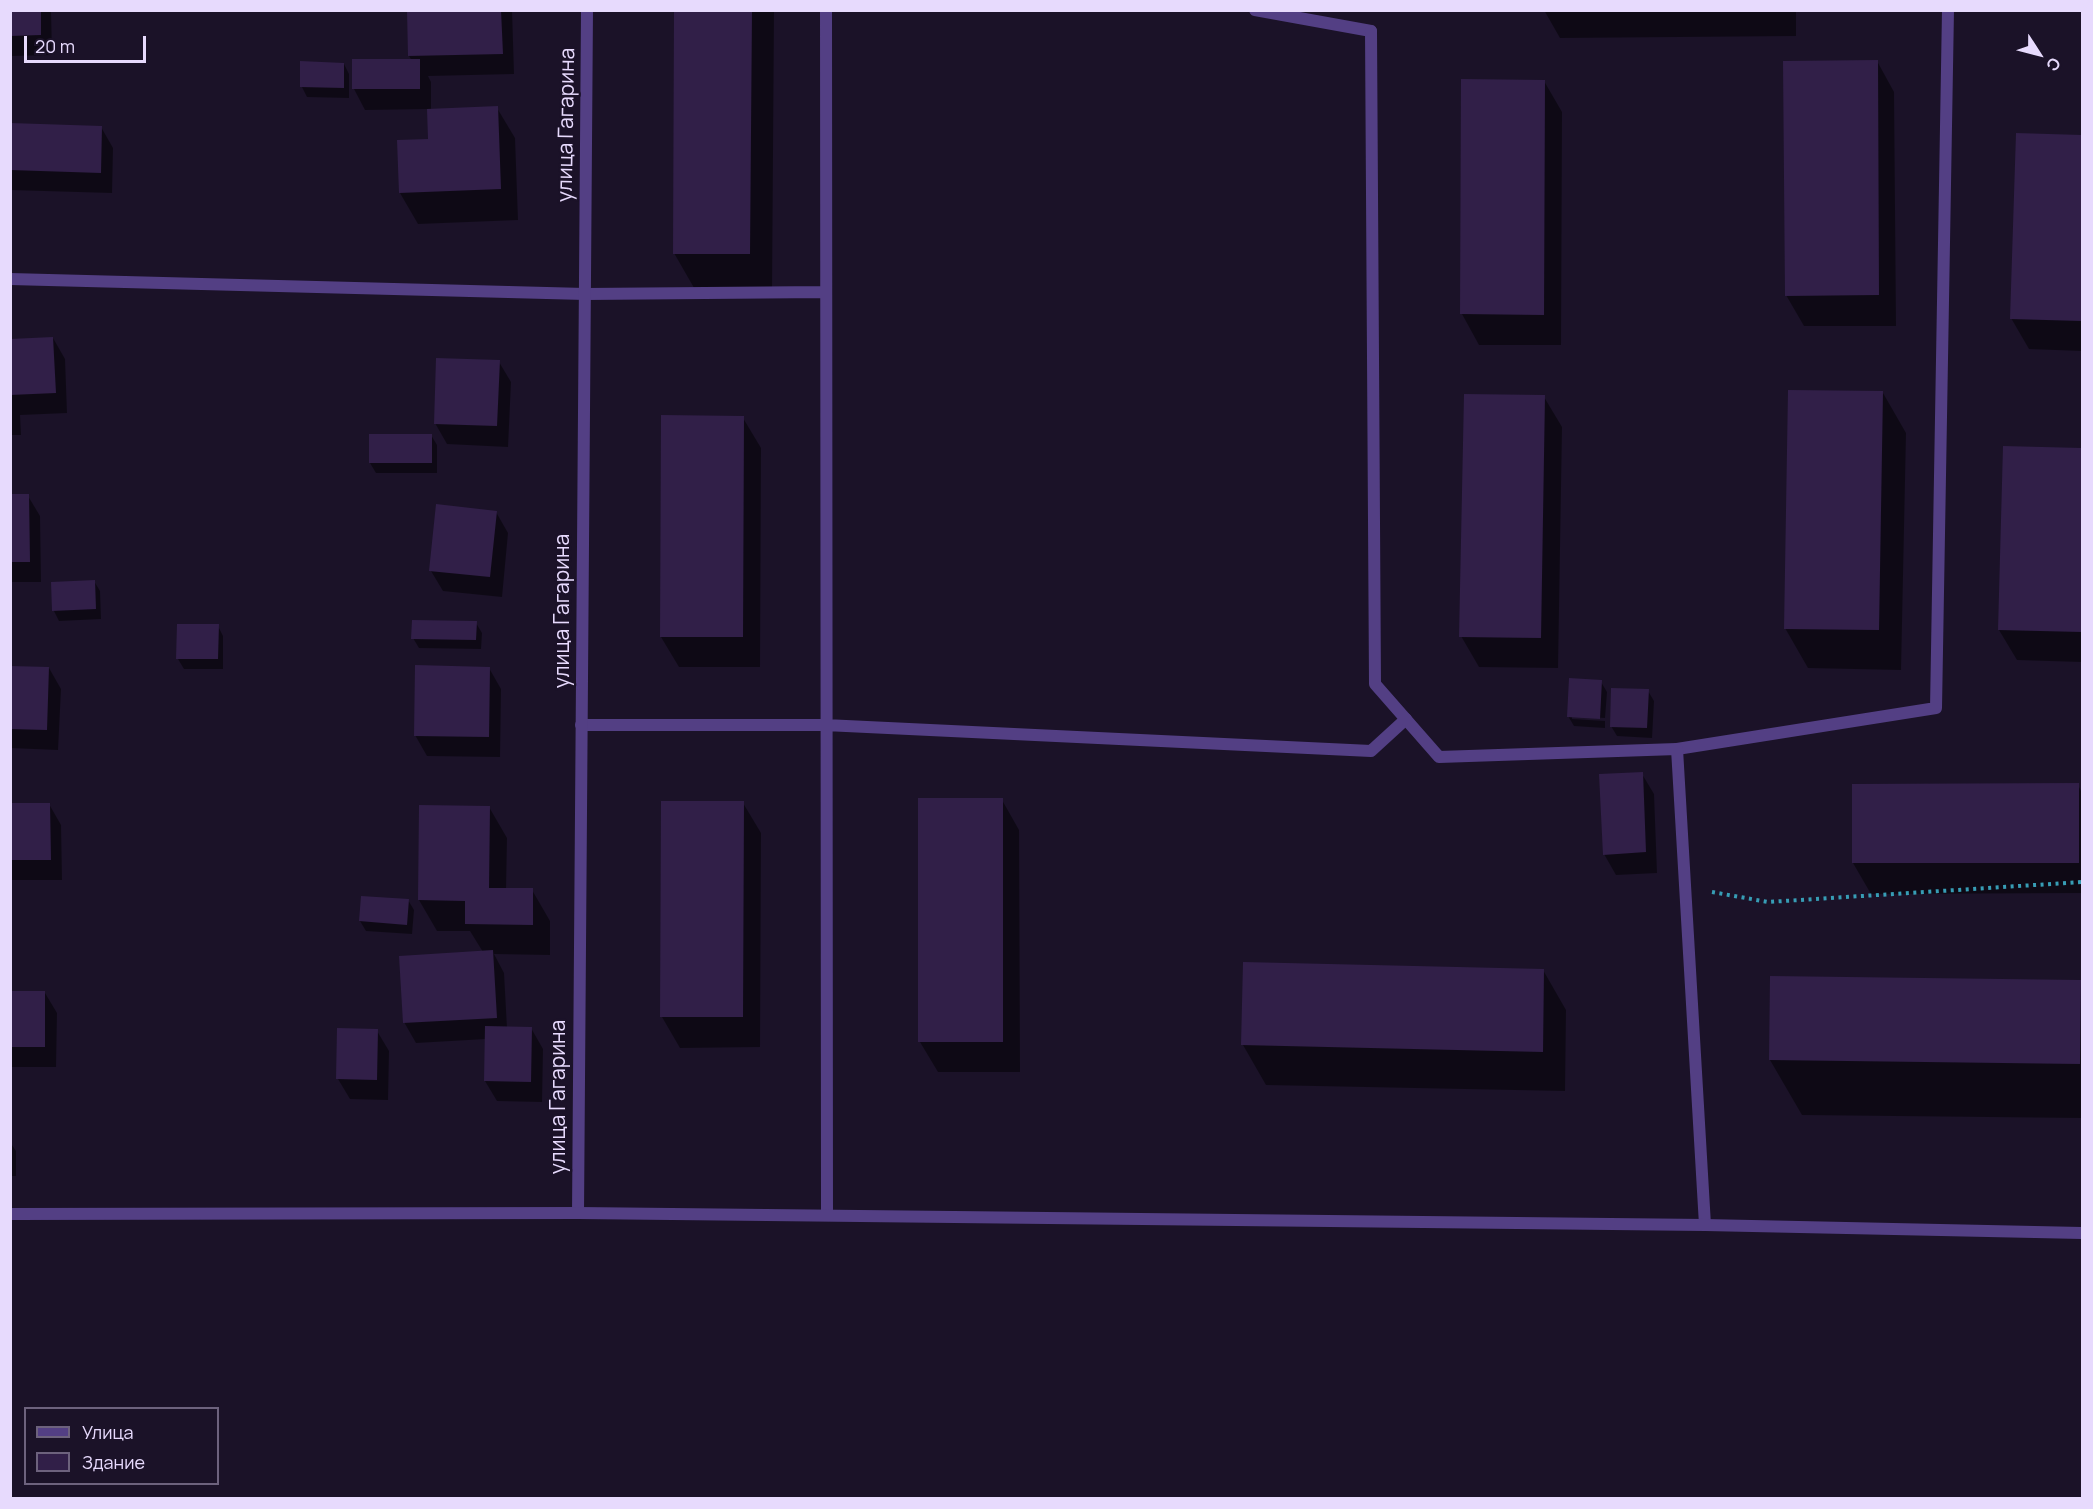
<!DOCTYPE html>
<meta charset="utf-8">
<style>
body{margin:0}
#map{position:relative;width:2093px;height:1509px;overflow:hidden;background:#1b1228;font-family:Manrope,sans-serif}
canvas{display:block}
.frame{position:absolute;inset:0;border:12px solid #e7dafd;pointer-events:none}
.legend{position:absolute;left:24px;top:1407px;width:195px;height:78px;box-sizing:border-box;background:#1b1228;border:2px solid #6d627d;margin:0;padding:8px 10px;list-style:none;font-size:18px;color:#e7dafd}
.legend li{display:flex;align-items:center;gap:12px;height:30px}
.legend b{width:30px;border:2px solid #6d627d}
.north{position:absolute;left:2009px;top:24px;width:60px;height:60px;-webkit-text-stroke:4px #1b1228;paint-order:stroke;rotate:126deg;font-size:16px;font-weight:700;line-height:24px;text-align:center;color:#e7dafd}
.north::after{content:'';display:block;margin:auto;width:21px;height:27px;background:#e7dafd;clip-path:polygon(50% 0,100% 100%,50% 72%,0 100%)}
.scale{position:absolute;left:24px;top:36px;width:122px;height:27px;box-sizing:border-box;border:3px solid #e7dafd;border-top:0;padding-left:8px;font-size:18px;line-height:21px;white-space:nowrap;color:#e7dafd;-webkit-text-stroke:4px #1b1228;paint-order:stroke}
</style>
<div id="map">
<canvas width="2093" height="1509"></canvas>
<div class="frame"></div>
<ul class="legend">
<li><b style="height:8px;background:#533f84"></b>Улица</li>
<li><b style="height:16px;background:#311f48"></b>Здание</li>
</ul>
<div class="north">С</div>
<div class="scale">20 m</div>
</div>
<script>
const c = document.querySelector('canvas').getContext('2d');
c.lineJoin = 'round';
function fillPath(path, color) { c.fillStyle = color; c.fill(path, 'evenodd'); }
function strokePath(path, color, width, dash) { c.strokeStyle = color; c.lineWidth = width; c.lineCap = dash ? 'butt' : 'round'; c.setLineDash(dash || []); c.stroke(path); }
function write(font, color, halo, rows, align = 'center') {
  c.font = font + ' Manrope,sans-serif'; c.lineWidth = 4.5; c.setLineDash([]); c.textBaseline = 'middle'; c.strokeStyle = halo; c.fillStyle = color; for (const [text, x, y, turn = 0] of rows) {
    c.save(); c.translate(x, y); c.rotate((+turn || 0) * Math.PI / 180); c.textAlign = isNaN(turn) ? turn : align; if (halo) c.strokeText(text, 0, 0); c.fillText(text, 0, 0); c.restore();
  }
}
fillPath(new Path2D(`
 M10 10H51L52 55 10 56Z
 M408 10H512L514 74 428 76 431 82V110L497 108 515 138 518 220 418 224 400 193 430 140 429 109 365 110 354 89 412 61 409 56Z
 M675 10H774L772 293H697L674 253Z
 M1544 10H1796V36L1560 38Z
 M1877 61 1894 92 1896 326H1804L1786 295Z
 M344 64 349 74V98L307 97 302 87Z
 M1463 81H1544L1562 112 1561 345H1479L1462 314Z
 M10 125 101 127 113 148 112 193 10 190Z
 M2017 135 2082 137V351L2029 349 2011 318Z
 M53 338 65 359 67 413 20 415 21 435H10V340Z
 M499 362 511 382 508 447 447 444 435 423Z
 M1883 393 1906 433 1901 670 1808 668 1785 628Z
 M1544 397 1562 427 1558 668 1479 667 1461 636Z
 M743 418 761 448 760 667H679L661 637Z
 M431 435 437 445V473H376L370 463Z
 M2004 447 2082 449V662L2017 660 1999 630Z
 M10 496H28L40 516 41 582H10Z
 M496 512 508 533 502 597 443 591 431 571Z
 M94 581 100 591 101 619 59 621 54 611 52 584Z
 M476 623 482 633 481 649 419 648 413 638Z
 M218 626 223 636V669H184L178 659Z
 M10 667 49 668 61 689 58 750 10 748Z
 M489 668 501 689 500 757 427 756 415 735Z
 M1601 682 1607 692 1605 718 1572 716V719L1605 721V728L1574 726 1568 716Z
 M1648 691 1654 701 1652 738 1617 736 1611 726Z
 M1642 774 1654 794 1657 873 1616 875 1604 854Z
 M1853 785H2078L2082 793V893L1871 894 1853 863Z
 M1002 800 1019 830 1020 1072H938L920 1042Z
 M743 803 761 833 760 1047 680 1048 662 1017Z
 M10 804H49L61 825 62 880H10Z
 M489 807 507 838 506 890H532L550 921V955L494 954 504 973 507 1028H531L543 1049 542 1102 497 1101 485 1081 486 1039 416 1043 404 1022 483 952 470 931H437L419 900Z
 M362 897 408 900 414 910 412 934 366 931 360 921Z
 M1244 964 1543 970 1566 1010 1565 1091 1266 1085 1243 1045Z
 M2081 981 2082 985V1118L1802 1115 1770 1060Z
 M10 993H45L57 1013 56 1067H10Z
 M377 1031 389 1051 388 1100 350 1099 338 1079Z
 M10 1142 16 1151V1176H10Z`), '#0007');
fillPath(new Path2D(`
 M10 10H41V35L10 36Z
 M407 10H501L503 54 408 56Z
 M674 10H752L750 254H673Z
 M352 59H420V89H352Z
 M1878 60 1879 295 1785 296 1783 61Z
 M300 61 344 63V88L300 87Z
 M1461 79 1545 80 1544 315 1460 314Z
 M498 106 501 189 399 193 397 140 428 139 427 109Z
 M10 123 102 126 101 173 10 170Z
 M2016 133 2082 135V321L2010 319Z
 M53 337 56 393 10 395V339Z
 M436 358 500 360 497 426 434 424Z
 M1788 390 1883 391 1879 630 1784 629Z
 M1464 394 1545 395 1541 638 1459 637Z
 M661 415 744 416 743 637H660Z
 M369 434H432V463H369Z
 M2003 446 2082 448V632L1998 630Z
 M10 494H29L30 562H10Z
 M436 504 497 511 490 577 429 571Z
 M95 580 96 609 52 611 51 582Z
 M412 620 477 621 476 640 411 639Z
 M177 624H219L218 659H176Z
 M415 665 490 667 489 737 414 736Z
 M10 666 49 667 47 730 10 729Z
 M1569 678 1602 680 1600 719 1567 717Z
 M1611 688 1649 689 1647 728 1610 727Z
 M1643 772 1646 852 1603 855 1599 774Z
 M2079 783V863H1852V784Z
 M918 798H1003V1042H918Z
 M661 801H744L743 1017H660Z
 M10 803H50L51 860H10Z
 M419 805 490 806 489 888H533V925L465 924V901L418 900Z
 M361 896 409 899 407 925 359 921Z
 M493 950 497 1018 403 1023 399 956Z
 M1243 962 1544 969 1543 1052 1241 1045Z
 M1770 976 2081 980 2080 1064 1769 1060Z
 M10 991H45V1047H10Z
 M485 1026 532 1027 531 1082 484 1081Z
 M337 1028 378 1029 377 1080 336 1079Z`), '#311f48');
strokePath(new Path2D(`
 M1712 892 1768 902 2082 882`), '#379db5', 4, [3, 4.5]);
strokePath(new Path2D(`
 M826 10 827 1215
 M1255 10 1371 31
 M10 279 585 294 825 292
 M581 725H825L1371 751 1406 719
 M1677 749 1936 708 1948 10`), '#533f84', 12);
strokePath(new Path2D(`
 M1371 31 1375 684 1439 757 1677 749 1705 1225
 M578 1213 587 10`), '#533f84', 12);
strokePath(new Path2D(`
 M10 1214 578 1213 1705 1225 2082 1233`), '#533f84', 12);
write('21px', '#e7dafd', '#1b1228', [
 ["улица Гагарина",567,125,-89],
 ["улица Гагарина",563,611,-90],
 ["улица Гагарина",559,1097,-90]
]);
</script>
